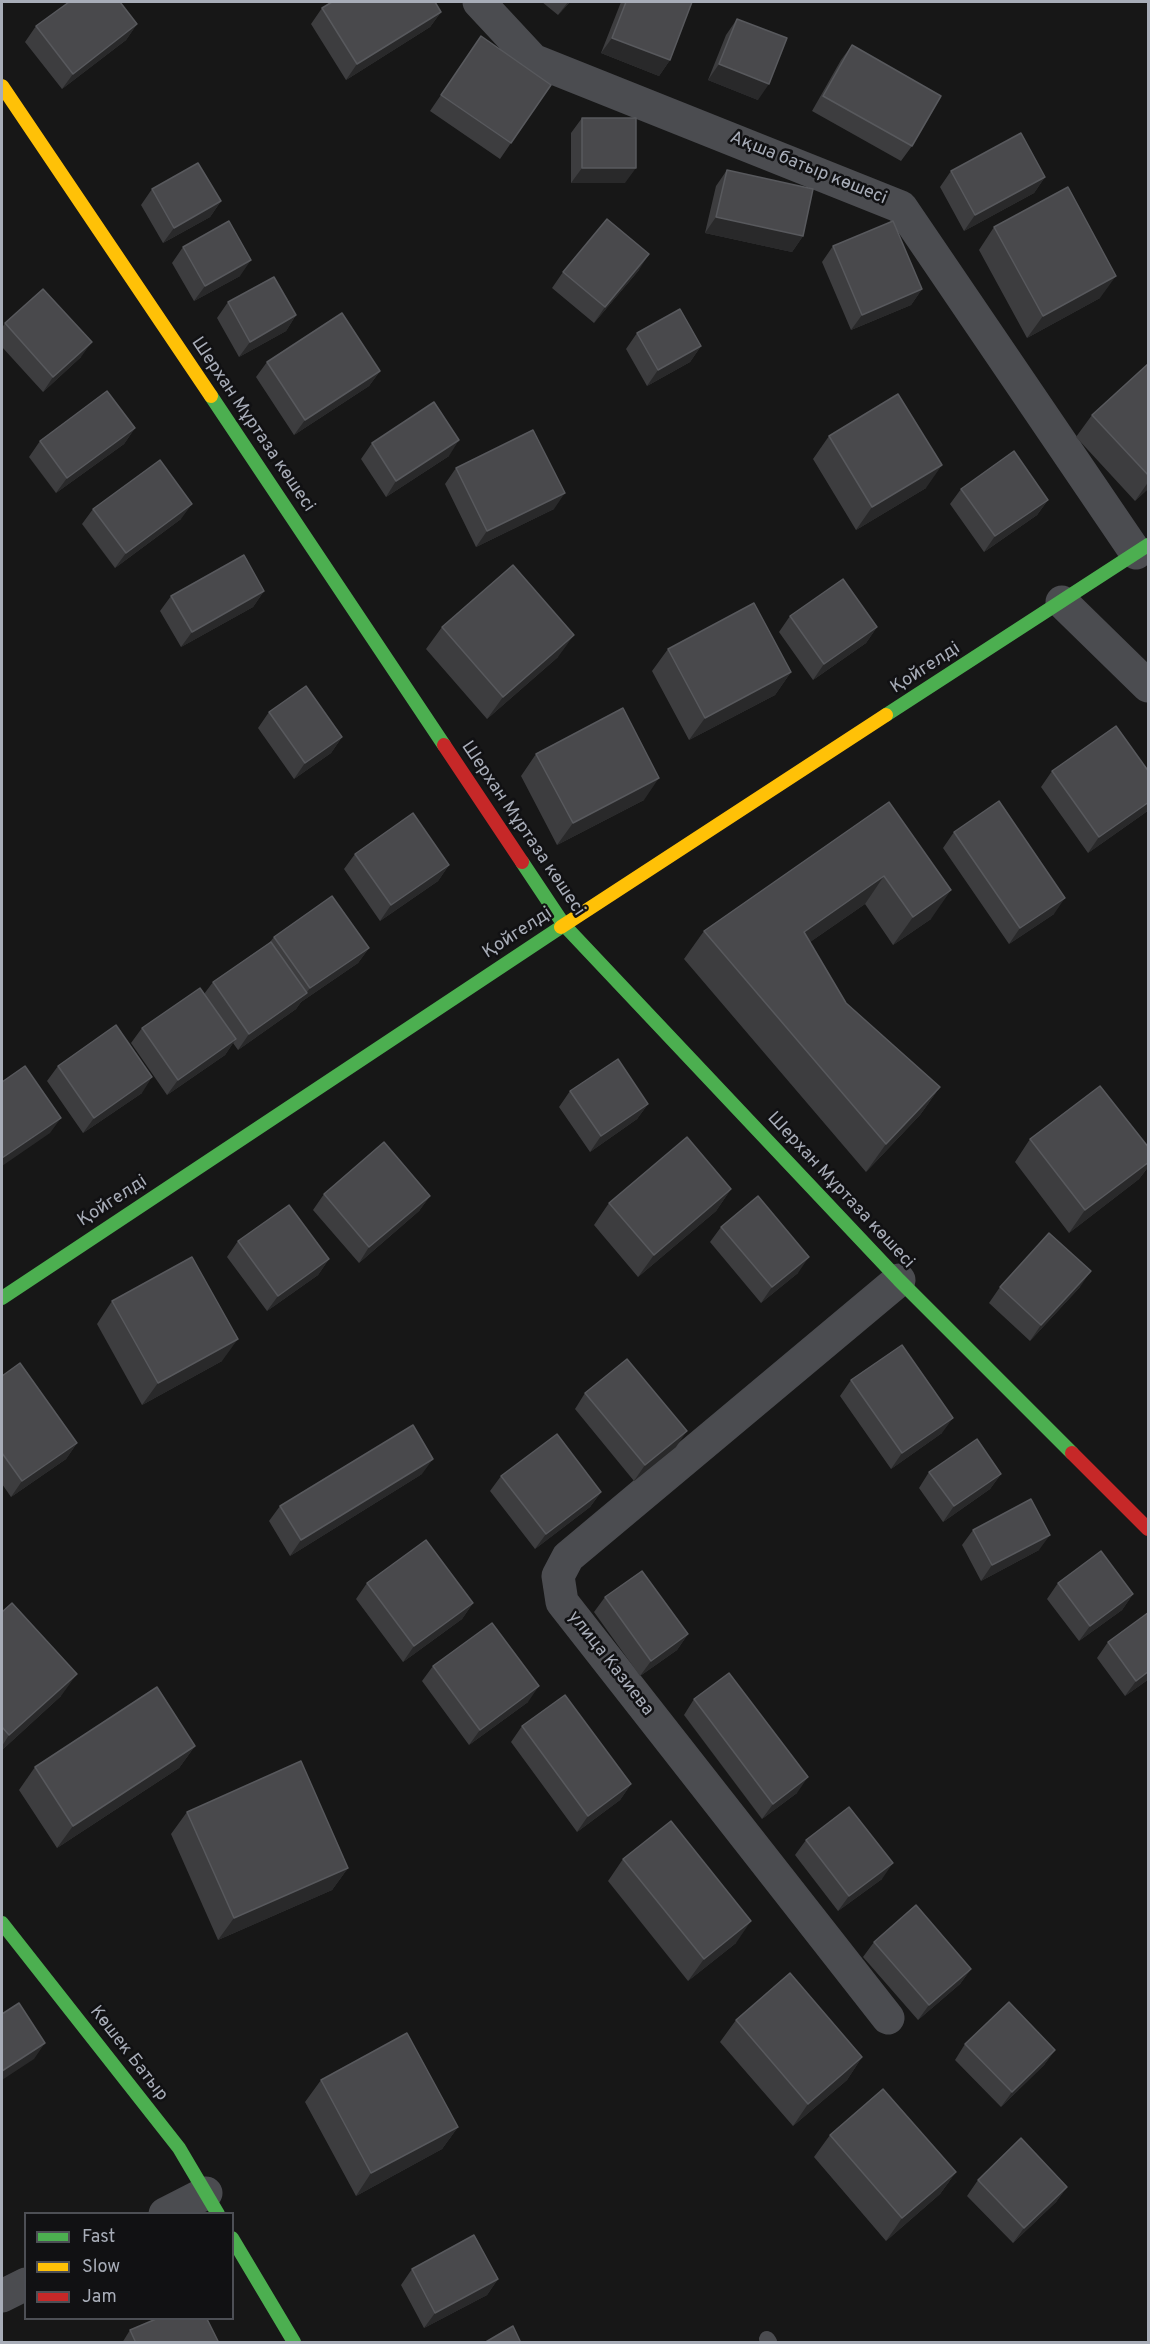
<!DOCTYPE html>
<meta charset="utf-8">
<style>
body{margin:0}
#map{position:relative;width:1150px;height:2344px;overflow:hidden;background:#171717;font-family:Overpass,sans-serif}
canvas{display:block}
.frame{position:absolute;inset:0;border:3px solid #a8adb8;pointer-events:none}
.legend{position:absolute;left:24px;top:2212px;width:210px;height:108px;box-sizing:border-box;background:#111113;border:2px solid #4d4f55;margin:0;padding:8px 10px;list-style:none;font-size:18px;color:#a8adb8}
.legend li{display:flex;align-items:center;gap:12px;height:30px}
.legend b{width:30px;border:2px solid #4d4f55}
</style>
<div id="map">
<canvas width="1150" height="2344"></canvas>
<div class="frame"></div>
<ul class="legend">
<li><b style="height:8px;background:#4caf50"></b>Fast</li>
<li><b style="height:8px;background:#ffc107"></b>Slow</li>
<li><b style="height:8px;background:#c62828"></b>Jam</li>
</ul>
</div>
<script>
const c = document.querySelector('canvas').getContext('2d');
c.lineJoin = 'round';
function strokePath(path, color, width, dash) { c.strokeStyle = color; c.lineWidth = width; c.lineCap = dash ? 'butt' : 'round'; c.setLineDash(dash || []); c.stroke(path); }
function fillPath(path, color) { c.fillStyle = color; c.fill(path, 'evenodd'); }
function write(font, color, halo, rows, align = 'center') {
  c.font = font + ' Overpass,sans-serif'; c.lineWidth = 5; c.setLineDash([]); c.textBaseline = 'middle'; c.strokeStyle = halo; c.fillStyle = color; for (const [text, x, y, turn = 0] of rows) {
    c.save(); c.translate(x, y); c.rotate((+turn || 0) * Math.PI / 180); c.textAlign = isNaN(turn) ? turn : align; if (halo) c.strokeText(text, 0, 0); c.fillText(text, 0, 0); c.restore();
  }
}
strokePath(new Path2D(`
 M767 2339 769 2342`), '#4b4c50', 16);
strokePath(new Path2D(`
 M479 2 533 60 901 207 1136 553
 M1062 602 1148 686
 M888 2018 562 1602 558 1576 568 1557 899 1280
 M165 2214 206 2193
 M2 2296 26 2284`), '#4b4c50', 33);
strokePath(new Path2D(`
 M211 396 444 745
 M886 715 1148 545
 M522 862 564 925 899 1280 1072 1453
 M2 1298 561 927
 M2 1923 179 2148 218 2214
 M232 2238 294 2342`), '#4caf50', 14);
strokePath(new Path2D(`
 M2 86 211 396
 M561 927 886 715`), '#ffc107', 14);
strokePath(new Path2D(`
 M444 745 522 862
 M1072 1453 1148 1529`), '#c62828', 14);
fillPath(new Path2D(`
 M542 2H570L558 15Z
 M621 2H692L670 60 659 76 601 53Z
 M322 8 441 12 430 27 346 80 311 24Z
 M737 19 758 100 708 80 726 35Z
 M137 24 126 40 62 89 25 42 36 26Z
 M481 36 551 85 500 159 430 111Z
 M852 45 912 146 901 161 812 111 841 60Z
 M582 118 625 183H571V133Z
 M727 170 803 236 792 252 705 233 716 186Z
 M951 171 1045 177 1034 193 964 231 940 187Z
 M152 189 221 201 210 217 163 243 141 205Z
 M994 227 1100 298 1027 338 979 250Z
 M833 246 922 289 911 305 851 330 822 262Z
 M183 247 240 276 194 301 172 263Z
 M639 270 594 323 552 288 563 272Z
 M228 302 296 315 286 331 239 357 217 318Z
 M5 323 81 357 43 392 2 347V328Z
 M637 333 701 346 690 362 647 386 626 349Z
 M267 362 380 371 369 386 294 435 256 377Z
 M1149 363V488L1135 501 1076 437 1092 415Z
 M135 428 124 444 56 493 29 457 40 441Z
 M829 436 926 488 856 530 813 459Z
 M372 443 449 456 386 497 361 459Z
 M456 468 554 509 476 547 445 484Z
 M961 489 1048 500 1037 515 984 552 950 504Z
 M93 509 181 519 115 568 82 524Z
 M264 591 253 607 181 647 160 611 171 596Z
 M790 616 877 627 866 643 813 680 779 632Z
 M442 627 558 657 487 719 426 649Z
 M668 649 791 672 775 695 689 740 652 671Z
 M269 712 342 737 331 753 294 779 258 728Z
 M536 754 644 800 557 845 521 776Z
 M1052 771 1149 772V810L1088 853 1041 787Z
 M889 802 931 919 893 945 865 904 810 942 846 1003 940 1087 920 1115 866 1172 684 959 704 931Z
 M954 832 1054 914 1009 944 943 848Z
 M355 854 449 865 438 881 380 921 344 869Z
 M274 937 369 948 358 963 301 1002 296 1009 238 1050 233 1043 225 1055 167 1095 131 1043 142 1028 204 994 213 982 269 943Z
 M58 1066 142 1093 83 1133 47 1081Z
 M570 1091 648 1104 637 1119 590 1152 559 1107Z
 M1030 1139 1149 1148V1166L1139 1179 1069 1233 1015 1162Z
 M731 1189 716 1211 638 1277 594 1225 609 1203Z
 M324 1194 430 1196 419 1211 359 1263 313 1210Z
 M721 1227 798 1273 761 1303 710 1242Z
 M238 1241 329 1259 318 1275 267 1311 227 1257Z
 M1000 1287H1080L1030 1341 989 1303Z
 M112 1301 222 1361 142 1405 97 1324Z
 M2 1376 77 1443 66 1459 11 1497 2 1484Z
 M851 1380 942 1433 891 1469 840 1396Z
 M585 1393 676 1447 634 1481 575 1409Z
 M929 1472 1001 1474 990 1489 943 1522 919 1488Z
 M422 1474 290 1556 269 1521 280 1506Z
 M501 1476 601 1492 590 1507 535 1549 490 1491Z
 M973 1530 1039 1550 981 1581 962 1545Z
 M367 1583 473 1603 462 1619 403 1662 356 1599Z
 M1058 1583 1133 1594 1122 1610 1079 1641 1047 1599Z
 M605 1597 688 1634 677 1650 640 1676 594 1612Z
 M2 1612 61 1696 2 1750Z
 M1149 1612V1679L1125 1696 1097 1658 1108 1642Z
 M433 1666 528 1702 469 1745 422 1681Z
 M694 1699 797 1793 762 1819 684 1715Z
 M522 1726 631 1784 620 1800 577 1832 511 1742Z
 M195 1746 179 1768 57 1848 19 1790 35 1767Z
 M187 1812 348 1868 332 1890 218 1940 171 1834Z
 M806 1840 882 1879 838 1911 795 1855Z
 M623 1859 736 1943 688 1981 608 1881Z
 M874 1942 971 1969 960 1984 918 2020 863 1957Z
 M736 2020 862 2057 847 2080 793 2126 720 2042Z
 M965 2044 1055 2050 1044 2065 1001 2107 955 2060Z
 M321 2080 458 2127 442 2149 356 2196 305 2102Z
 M830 2135 956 2172 940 2194 886 2241 814 2157Z
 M978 2180 1067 2187 1056 2202 1013 2243 967 2196Z
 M412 2269 498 2279 487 2295 424 2328 401 2285Z
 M130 2330 219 2343H122Z`), '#3d3d3f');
fillPath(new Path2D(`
 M568 2H570L558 15Z
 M441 12 430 27 346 80 357 64Z
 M137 24 126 40 62 89 73 74Z
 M612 38 670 60 659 76 601 53Z
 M719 64 769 84 758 100 708 80Z
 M582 168H636L625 183H571Z
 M1045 177 1034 193 964 231 975 215Z
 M221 201 210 217 163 243 174 228Z
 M716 217 803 236 792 252 705 233Z
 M649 254 639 270 594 323 605 307Z
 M251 260 240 276 194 301 205 286Z
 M1116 276 1100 298 1027 338 1043 316Z
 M922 289 911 305 851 330 862 315Z
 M296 315 286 331 239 357 250 342Z
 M92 342 81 357 43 392 53 377Z
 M701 346 690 362 647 386 658 370Z
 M380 371 369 386 294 435 305 420Z
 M135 428 124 444 56 493 67 478Z
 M459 440 449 456 386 497 396 481Z
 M942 465 926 488 856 530 872 507Z
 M1149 481V488L1135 501Z
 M565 493 554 509 476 547 487 531Z
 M1048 500 1037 515 984 552 995 536Z
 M192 504 181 519 115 568 126 553Z
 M264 591 253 607 181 647 192 632Z
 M877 627 866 643 813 680 824 664Z
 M574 635 558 657 487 719 503 697Z
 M791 672 775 695 689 740 705 718Z
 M342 737 331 753 294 779 305 763Z
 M659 778 644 800 557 845 573 823Z
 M1149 802V810L1088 853 1099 837Z
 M449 865 438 881 380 921 391 905Z
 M884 876 865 904 784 960 804 932Z
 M951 890 931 919 893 945 913 917Z
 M1065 898 1054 914 1009 944 1020 928Z
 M369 948 358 963 301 1002 296 1009 238 1050 249 1034 305 995 310 988Z
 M236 1039 225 1055 167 1095 178 1080Z
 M152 1077 142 1093 83 1133 94 1118Z
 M940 1087 920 1115 866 1172 886 1144Z
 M648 1104 637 1119 590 1152 601 1136Z
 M61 1118 50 1133 2 1166V1158Z
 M1149 1162V1166L1139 1179 1069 1233 1085 1210Z
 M731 1189 716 1211 638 1277 654 1255Z
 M430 1196 419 1211 359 1263 369 1247Z
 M809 1257 798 1273 761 1303 772 1287Z
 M329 1259 318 1275 267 1311 278 1296Z
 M1091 1271 1080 1287 1030 1341 1041 1325Z
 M238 1339 222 1361 142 1405 158 1383Z
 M953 1418 942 1433 891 1469 902 1453Z
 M687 1431 676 1447 634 1481 645 1465Z
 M77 1443 66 1459 11 1497 22 1481Z
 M433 1459 422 1474 290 1556 301 1540Z
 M1001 1474 990 1489 943 1522 954 1506Z
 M601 1492 590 1507 535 1549 546 1534Z
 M1050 1535 1039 1550 981 1581 992 1565Z
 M1133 1594 1122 1610 1079 1641 1090 1626Z
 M473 1603 462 1619 403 1662 414 1646Z
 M688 1634 677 1650 640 1676 651 1661Z
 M1149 1671V1679L1125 1696 1136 1681Z
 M77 1674 61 1696 2 1750V1746L9 1735Z
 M539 1686 528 1702 469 1745 480 1730Z
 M195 1746 179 1768 57 1848 73 1826Z
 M808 1777 797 1793 762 1819 773 1804Z
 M631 1784 620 1800 577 1832 588 1816Z
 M893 1863 882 1879 838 1911 849 1896Z
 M348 1868 332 1890 218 1940 234 1918Z
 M751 1921 736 1943 688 1981 704 1959Z
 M971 1969 960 1984 918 2020 929 2005Z
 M45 2043 34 2059 2 2080V2071Z
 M1055 2050 1044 2065 1001 2107 1012 2092Z
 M862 2057 847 2080 793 2126 808 2104Z
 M458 2127 442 2149 356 2196 371 2173Z
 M956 2172 940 2194 886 2241 902 2218Z
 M1067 2187 1056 2202 1013 2243 1024 2228Z
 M498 2279 487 2295 424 2328 435 2313Z`), '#29292a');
const building = new Path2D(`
 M69 2H120L137 24 73 74 36 26Z
 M332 2H435L441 12 357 64 322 8Z
 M626 2H692L670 60 612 38Z
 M737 19 787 38 769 84 719 64Z
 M481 36 551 85 511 143 441 95Z
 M852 45 941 96 912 146 823 96Z
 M582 118H636V168H582Z
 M1021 133 1045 177 975 215 951 171Z
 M198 163 221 201 174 228 152 189Z
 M727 170 813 189 803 236 716 217Z
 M1068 187 1116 276 1043 316 994 227Z
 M607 219 649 254 605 307 563 272Z
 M229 221 251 260 205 286 183 247Z
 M893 221 922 289 862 315 833 246Z
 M274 277 296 315 250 342 228 302Z
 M43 289 92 342 53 377 5 323Z
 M680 309 701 346 658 370 637 333Z
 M342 313 380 371 305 420 267 362Z
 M1149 363V476L1092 415Z
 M107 391 135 428 67 478 40 441Z
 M898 394 942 465 872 507 829 436Z
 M434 402 459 440 396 481 372 443Z
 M533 430 565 493 487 531 456 468Z
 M1014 451 1048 500 995 536 961 489Z
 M160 460 192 504 126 553 93 509Z
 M244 555 264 591 192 632 171 596Z
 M513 565 574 635 503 697 442 627Z
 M843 579 877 627 824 664 790 616Z
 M754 603 791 672 705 718 668 649Z
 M306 686 342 737 305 763 269 712Z
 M623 708 659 778 573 823 536 754Z
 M1116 726 1149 772V802L1099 837 1052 771Z
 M999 801 1065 898 1020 928 954 832Z
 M889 802 951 890 913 917 884 876 804 932 846 1003 940 1087 886 1144 704 931Z
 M413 813 449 865 391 905 355 854Z
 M332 896 369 948 310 988 274 937Z
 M271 942 307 993 249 1034 213 982Z
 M200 988 236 1039 178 1080 142 1028Z
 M116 1025 152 1077 94 1118 58 1066Z
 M618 1059 648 1104 601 1136 570 1091Z
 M25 1066 61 1118 2 1158V1082Z
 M1100 1086 1149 1148V1162L1085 1210 1030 1139Z
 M687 1137 731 1189 654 1255 609 1203Z
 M384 1142 430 1196 369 1247 324 1194Z
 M758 1196 809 1257 772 1287 721 1227Z
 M289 1205 329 1259 278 1296 238 1241Z
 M1049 1233 1091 1271 1041 1325 1000 1287Z
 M192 1257 238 1339 158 1383 112 1301Z
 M902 1345 953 1418 902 1453 851 1380Z
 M627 1359 687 1431 645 1465 585 1393Z
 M20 1363 77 1443 22 1481 2 1453V1376Z
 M413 1425 433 1459 301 1540 280 1506Z
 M557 1434 601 1492 546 1534 501 1476Z
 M977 1439 1001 1474 954 1506 929 1472Z
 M1031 1499 1050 1535 992 1565 973 1530Z
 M426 1540 473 1603 414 1646 367 1583Z
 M1101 1551 1133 1594 1090 1626 1058 1583Z
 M642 1571 688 1634 651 1661 605 1597Z
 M12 1603 77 1674 9 1735 2 1727V1612Z
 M1149 1612V1671L1136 1681 1108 1642Z
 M492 1623 539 1686 480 1730 433 1666Z
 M729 1673 808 1777 773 1804 694 1699Z
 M157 1687 195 1746 73 1826 35 1767Z
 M565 1695 631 1784 588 1816 522 1726Z
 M301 1761 348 1868 234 1918 187 1812Z
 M849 1807 893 1863 849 1896 806 1840Z
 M671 1821 751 1921 704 1959 623 1859Z
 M916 1905 971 1969 929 2005 874 1942Z
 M790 1973 862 2057 808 2104 736 2020Z
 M1009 2002 1055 2050 1012 2092 965 2044Z
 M19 2003 45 2043 2 2071V2014Z
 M407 2033 458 2127 371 2173 321 2080Z
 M883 2089 956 2172 902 2218 830 2135Z
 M1021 2138 1067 2187 1024 2228 978 2180Z
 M474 2235 498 2279 435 2313 412 2269Z
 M156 2319H207L219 2343H136L130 2330Z
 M513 2326 521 2343H484Z`);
fillPath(building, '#49494c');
strokePath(building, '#58595d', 1.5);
write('18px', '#a8adb8', '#111113', [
 ["Ақша батыр көшесі",808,169,22],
 ["Шерхан Мұртаза көшесі",252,425,56],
 ["Қойгелді",926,669,-33],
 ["Шерхан Мұртаза көшесі",522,829,56],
 ["Қойгелді",518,934,-33],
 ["Шерхан Мұртаза көшесі",840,1191,47],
 ["Қойгелді",113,1202,-33],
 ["улица Казиева",610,1664,52],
 ["Көшек Батыр",128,2054,52]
]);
</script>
